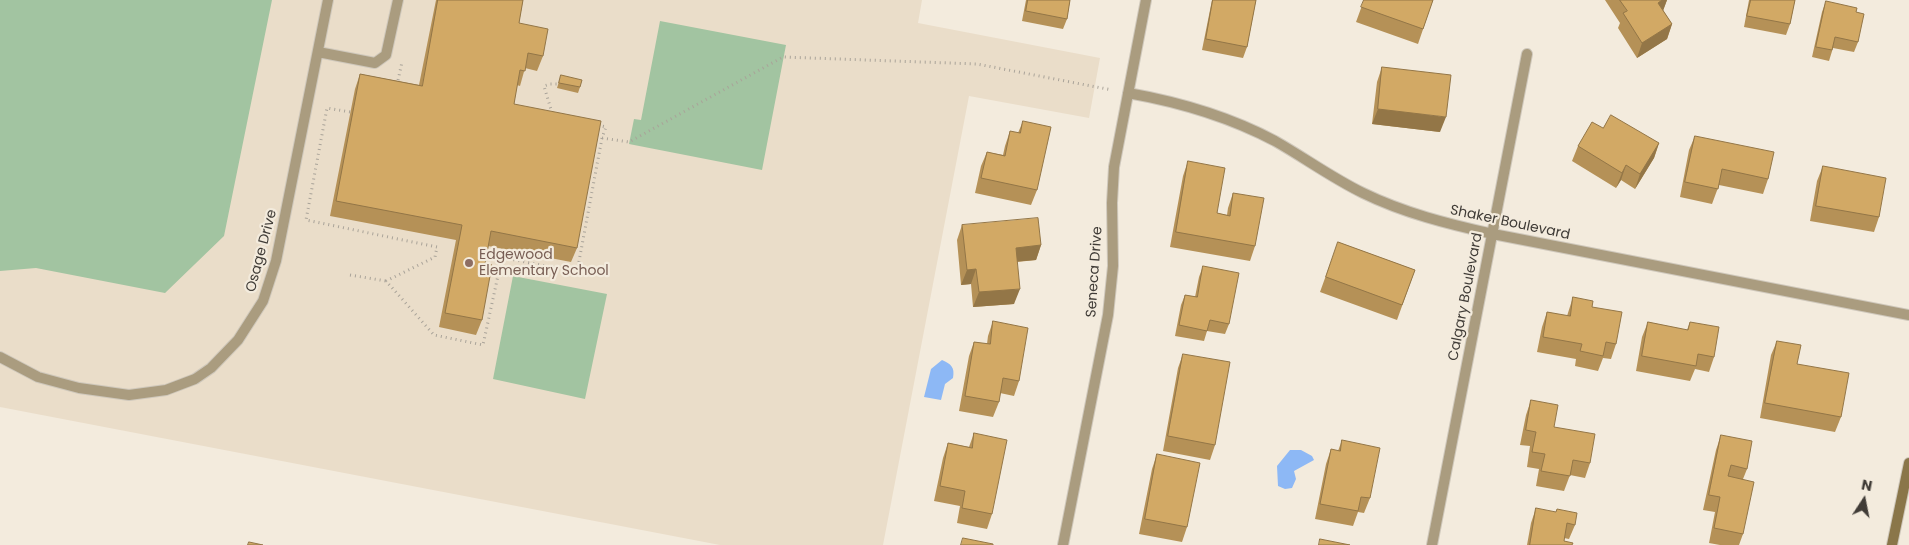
<!DOCTYPE html>
<style>
body{margin:0}
#map{position:relative;width:1909px;height:545px;overflow:hidden;background:#f3ebdd;font-family:Poppins,sans-serif}
canvas{display:block}
.north{position:absolute;left:1839px;top:475px;width:50px;height:50px;-webkit-text-stroke:4px #f3ebdd;paint-order:stroke;rotate:11deg;font-size:14px;font-weight:700;line-height:20px;text-align:center;color:#403c37}
.north::after{content:'';display:block;margin:auto;width:18px;height:22px;background:#403c37;clip-path:polygon(50% 0,100% 100%,50% 72%,0 100%)}
</style>
<div id="map">
<canvas width="1909" height="545"></canvas>
<div class="north">N</div>
</div>
<script>
const c = document.querySelector('canvas').getContext('2d');
c.lineJoin = 'round';
function fillPath(path, color) { c.fillStyle = color; c.fill(path, 'evenodd'); }
function strokePath(path, color, width, dash) { c.strokeStyle = color; c.lineWidth = width; c.lineCap = dash ? 'butt' : 'round'; c.setLineDash(dash || []); c.stroke(path); }
function write(font, color, halo, rows, align = 'center') {
  c.font = font + ' Poppins,sans-serif'; c.lineWidth = 4.5; c.setLineDash([]); c.textBaseline = 'middle'; c.strokeStyle = halo; c.fillStyle = color; for (const [text, x, y, turn = 0] of rows) {
    c.save(); c.translate(x, y); c.rotate((+turn || 0) * Math.PI / 180); c.textAlign = isNaN(turn) ? turn : align; if (halo) c.strokeText(text, 0, 0); c.fillText(text, 0, 0); c.restore();
  }
}
fillPath(new Path2D(`
 M0 0H922L918 23 1100 58 1089 118 969 96 883 545H720L0 407Z`), '#eaddc9');
fillPath(new Path2D(`
 M0 0H272L224 236 165 293 36 268 0 271Z
 M660 21 786 45 762 170 629 144 634 119 641 120Z
 M513 276 607 294 585 399 493 379Z`), '#a2c4a1');
fillPath(new Path2D(`
 M942 360C951 364 955 367 953 378L945 384 941 400 924 397 931 369Z
 M1290 450H1301L1312 456 1314 460 1294 471 1296 479 1292 488 1285 489 1278 486 1277 466Z`), '#8db8f5');
const lane = new Path2D(`
 M318 52 375 63 386 55 398 0
 M0 357 38 377 79 388 129 395 166 390 195 379 211 368 238 340 263 301 276 261 328 0`);
const street = new Path2D(`
 M1128 93C1179 102 1228 116 1275 141 1305 158 1332 178 1363 193 1404 213 1448 224 1493 234L1909 315
 M1063 545 1108 315 1113 266 1112 203 1114 167 1146 0
 M1432 545 1527 54`);
const secondary = new Path2D(`
 M1892 545 1909 463`);
strokePath(lane, '#cfc8bc', 12);
strokePath(street, '#cfc8bc', 12);
strokePath(secondary, '#cfc8bc', 12);
strokePath(new Path2D(`
 M397 85 402 62
 M350 112 327 108 306 220 437 247 435 257 386 281 434 335 483 345 502 257
 M552 113 544 86 550 84H559
 M602 138 629 142 783 57 977 64 1112 90
 M484 254 577 272 602 138 606 127 597 125
 M350 275 386 281`), '#a9a399', 3, [1, 4]);
strokePath(lane, '#aa9c7f', 10);
strokePath(street, '#aa9c7f', 10);
strokePath(secondary, '#8a7649', 10);
fillPath(new Path2D(`
 M436 0H523L519 23 543 56 537 71 525 68 520 86 517 85 514 104 577 248 571 262 488 246 485 264 482 320 476 335 439 327 456 240 330 216 355 89 360 74 419 85Z
 M1026 0H1070L1067 19 1063 29 1022 21Z
 M1212 0H1256L1247 47 1243 58 1202 50Z
 M1364 0H1433L1418 44 1356 22Z
 M1605 0H1667L1663 10 1672 24 1667 39 1637 58 1618 28 1620 23Z
 M1749 0H1795L1790 24 1786 35 1744 27Z
 M1826 1 1856 12 1858 42 1854 52 1833 48 1829 61 1812 57 1822 12Z
 M1382 67 1440 132 1372 124 1377 82Z
 M561 75 580 87 578 93 557 88Z
 M1023 121 1037 190 1031 205 975 193 981 166 987 152 1003 155 1005 146 1010 131 1018 133Z
 M1603 128 1659 143 1654 158 1635 189 1621 180 1616 188 1572 161 1578 146Z
 M1695 136 1768 179 1763 194 1719 185 1712 204 1680 197 1689 150Z
 M1188 161 1217 213 1227 215 1228 208 1233 193 1255 246 1250 261 1170 247 1183 176Z
 M1823 166 1879 217 1874 232 1810 221 1817 181Z
 M962 225 1041 245 1036 260 1017 262 1014 304 973 307 971 284 961 285 957 240Z
 M1338 242 1415 270 1397 320 1320 292Z
 M1203 266 1229 324 1225 334 1207 331 1204 341 1175 336 1181 305 1185 295 1195 297 1199 277Z
 M1573 297 1592 307 1616 344 1611 359 1603 358 1598 371 1575 366 1576 359 1537 352 1542 327 1547 312 1567 316Z
 M993 321 1019 381 1014 396 1000 393 999 402 993 417 959 411 969 356 974 342 987 344 988 336Z
 M1648 322 1687 330 1690 322 1714 357 1709 372 1695 369 1690 381 1636 371 1642 337Z
 M1777 341 1797 364 1841 417 1835 432 1760 418 1771 355Z
 M1183 354 1215 445 1210 460 1163 451 1178 368Z
 M1531 400 1554 427 1590 463 1585 478 1570 475 1564 491 1536 486 1539 469 1527 467 1530 446 1520 445 1526 415Z
 M974 433 992 514 987 529 957 523 960 506 934 501 943 458 948 443 969 447Z
 M1721 435 1747 469 1743 479V534L1739 545H1720L1709 543 1715 512 1703 510 1716 450Z
 M1342 440 1370 498 1364 513 1358 512 1353 526 1315 519 1326 464 1331 449 1338 451Z
 M1157 454 1187 527 1182 542 1139 534 1152 469Z
 M1536 508 1575 525 1569 539 1564 538V541L1572 545H1527L1531 523Z`), '#b59157');
fillPath(new Path2D(`
 M1662 0H1667L1663 11 1658 3Z
 M1672 24 1667 39 1637 58 1642 43Z
 M1378 109 1446 117 1440 132 1372 124Z
 M1659 143 1654 158 1635 189 1640 174Z
 M1626 165 1621 180 1616 188 1622 173Z
 M1041 245 1036 260 1011 262 1016 248Z
 M976 269 971 284 961 285 967 270Z
 M1020 289 1014 304 973 307 979 292Z`), '#937647');
const building = new Path2D(`
 M438 0H523L519 23 548 29 543 56 528 53 525 71 520 70 514 104 601 121 577 248 491 231 485 264 492 265 482 320 445 313 462 225 336 201 360 74 422 86Z
 M1028 0H1070L1067 19 1026 11Z
 M1213 0H1256L1247 47 1206 39Z
 M1364 0H1433L1423 29 1361 7Z
 M1620 0H1662L1658 3 1672 24 1642 43 1623 13 1627 11Z
 M1751 0H1795L1790 24 1747 16Z
 M1826 1 1857 8 1856 12 1864 14 1858 42 1835 37 1832 50 1816 47Z
 M1382 67 1451 75 1446 117 1378 109Z
 M561 75 582 80 580 87 559 83Z
 M1611 115 1659 143 1640 174 1626 165 1622 173 1578 146 1592 122 1603 128Z
 M1023 121 1051 127 1037 190 981 178 987 152 1005 156 1010 131 1020 133Z
 M1695 136 1774 152 1768 179 1722 169 1718 189 1685 182Z
 M1188 161 1225 168 1217 213 1230 216 1233 193 1264 198 1255 246 1176 232Z
 M1823 166 1886 178 1879 217 1816 206Z
 M1038 218 1041 245 1016 248 1020 289 979 292 976 269 967 270 962 225Z
 M1338 242 1415 270 1402 305 1326 277Z
 M1203 266 1239 273 1229 324 1210 320 1207 331 1179 325 1185 295 1197 297Z
 M1573 297 1593 301 1592 307 1622 312 1616 344 1606 342 1603 356 1580 351 1582 344 1543 337 1547 312 1570 316Z
 M993 321 1028 328 1019 381 1003 378 999 402 965 396 974 342 990 344Z
 M1648 322 1688 330 1690 322 1719 327 1714 357 1698 354 1696 366 1642 356Z
 M1777 341 1801 345 1797 364 1849 373 1841 417 1765 403Z
 M1183 354 1230 362 1215 445 1168 436Z
 M1531 400 1558 405 1554 427 1595 434 1590 463 1573 460 1570 476 1541 471 1545 454 1532 452 1536 432 1526 430Z
 M974 433 1007 440 992 514 962 508 965 491 940 486 948 443 972 448Z
 M1721 435 1752 441 1747 469 1731 465 1728 476 1754 482 1743 534 1714 528 1720 497 1709 495Z
 M1342 440 1380 448 1370 498 1361 497 1358 511 1320 504 1331 449 1340 451Z
 M1157 454 1200 463 1187 527 1145 519Z
 M1536 508 1556 512 1557 509 1577 513 1575 525 1567 523 1564 541 1573 543 1572 545H1530Z
 M963 538 993 544V545H961Z
 M1320 539 1350 545H1319Z
 M249 542 263 545H248Z`);
fillPath(building, '#d2a965');
strokePath(building, '#937647', 1);
for (const [x, y, r, color] of [
 [469,263,5,"#8d6e63"]
]) { const dot = new Path2D(); dot.arc(x, y, r, 0, 2 * Math.PI); c.fillStyle = color; c.fill(dot); strokePath(dot, '#f3ebdd', 2); }
write('14px', '#403c37', '#f3ebdd', [
 ["Shaker Boulevard",1510,223,12],
 ["Osage Drive",262,251,-75],
 ["Seneca Drive",1095,272,-86],
 ["Calgary Boulevard",1466,297,-79]
]);
write('14px', '#785e54', '#f3ebdd', [
 ["Edgewood",479,255],
 ["Elementary School",479,271]
], 'left');
</script>
